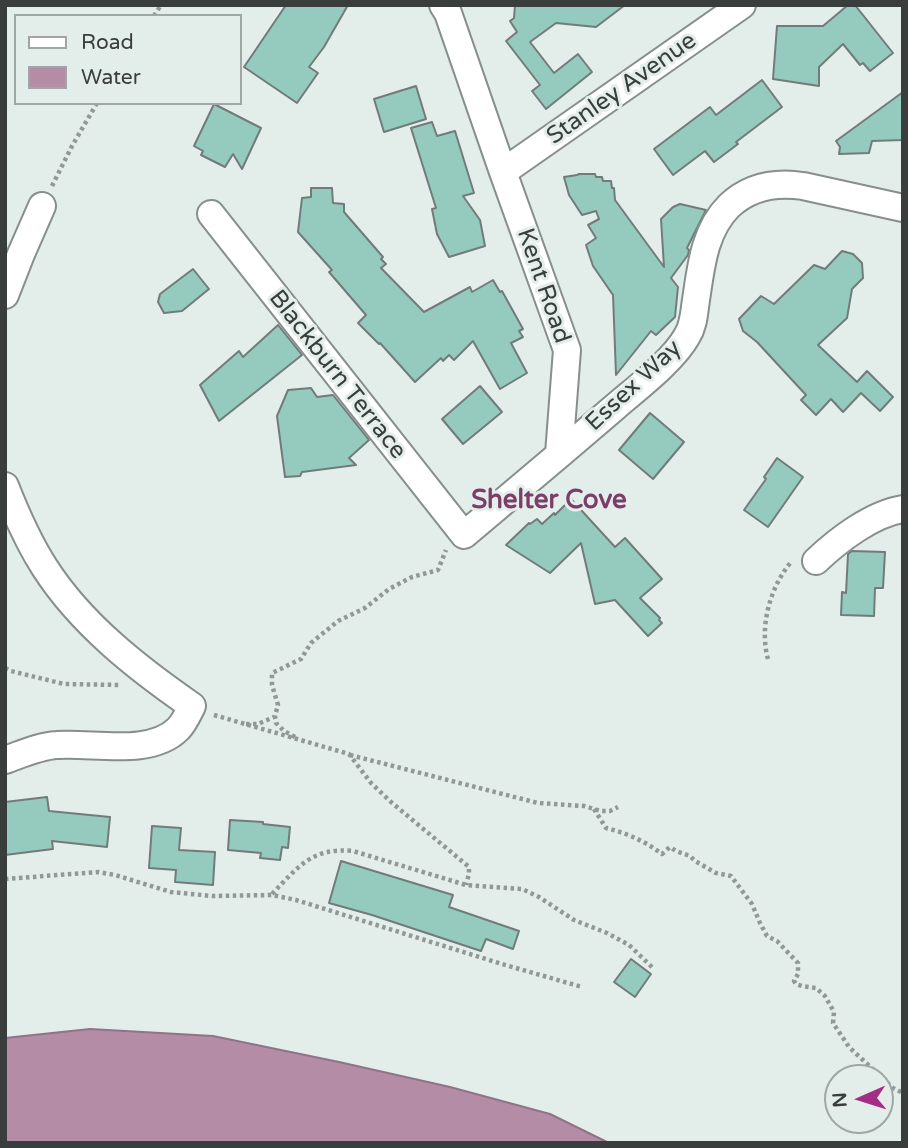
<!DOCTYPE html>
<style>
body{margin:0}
#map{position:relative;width:908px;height:1148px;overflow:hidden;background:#e3edea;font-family:"Varela Round",sans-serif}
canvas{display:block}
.frame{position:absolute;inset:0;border:7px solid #393d3c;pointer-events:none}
.legend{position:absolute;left:14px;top:14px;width:228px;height:91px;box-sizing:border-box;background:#e3edea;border:2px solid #9fa7a4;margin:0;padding:9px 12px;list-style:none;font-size:21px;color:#393d3c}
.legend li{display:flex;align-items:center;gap:14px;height:35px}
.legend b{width:35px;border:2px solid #9fa7a4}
.north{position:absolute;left:824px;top:1064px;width:70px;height:70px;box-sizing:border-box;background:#e3edea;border:2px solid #9fa7a4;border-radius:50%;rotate:267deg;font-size:19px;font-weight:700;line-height:28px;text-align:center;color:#393d3c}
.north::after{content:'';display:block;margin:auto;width:24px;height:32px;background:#a52e85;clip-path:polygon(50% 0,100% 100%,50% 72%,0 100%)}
</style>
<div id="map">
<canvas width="908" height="1148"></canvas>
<div class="frame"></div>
<ul class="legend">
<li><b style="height:9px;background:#fff"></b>Road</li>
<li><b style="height:19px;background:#b48ca5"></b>Water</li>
</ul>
<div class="north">N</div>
</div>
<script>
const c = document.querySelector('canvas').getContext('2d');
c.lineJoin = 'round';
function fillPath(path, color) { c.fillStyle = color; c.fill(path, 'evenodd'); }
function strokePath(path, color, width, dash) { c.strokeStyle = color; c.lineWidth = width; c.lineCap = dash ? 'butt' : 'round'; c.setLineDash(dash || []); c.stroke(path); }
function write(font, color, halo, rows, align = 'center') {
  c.font = font + ' "Varela Round",sans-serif'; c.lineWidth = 6; c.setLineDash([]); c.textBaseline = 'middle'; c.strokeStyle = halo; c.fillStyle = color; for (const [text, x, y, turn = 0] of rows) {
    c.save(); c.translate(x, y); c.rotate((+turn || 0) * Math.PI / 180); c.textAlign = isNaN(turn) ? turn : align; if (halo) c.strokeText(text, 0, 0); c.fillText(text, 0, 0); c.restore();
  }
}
const water = new Path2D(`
 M90 1029 213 1036 339 1062 450 1087 550 1114 609 1143H5V1038Z`);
fillPath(water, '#b48ca5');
strokePath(water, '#8f7486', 2);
const building = new Path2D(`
 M286 5H348L324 47 309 67 318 73 297 103 244 67Z
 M515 5H625L596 27 556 23 530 42 554 73 578 54 592 72 546 109 532 91 540 85 506 41 517 32 510 21 514 18Z
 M848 5H855L893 53 870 71 863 63 860 65 843 44 819 67V86L773 79 777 26H823Z
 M762 80 782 107 736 142 738 144 714 162 705 151 673 175 654 149 710 107 716 115Z
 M416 86 426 119 384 132 374 99Z
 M903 92V140L872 141 869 153 839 154 840 147 836 141Z
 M214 104 261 128 242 169 233 154 225 167 201 155 203 151 194 146Z
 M432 122 437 136 455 131 474 193 463 196 480 220 485 246 449 257 437 234 432 209 436 208 411 128Z
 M579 174H595L596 177H602L603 181H611L612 188H614L615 200 664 267 661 219 673 207 680 204 706 210 687 248 689 250 688 255 671 278 678 287 675 317 656 335 651 331 616 375 613 295 593 266 586 245 596 238 588 225 599 219 596 211 582 215 569 195 564 177 577 175Z
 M311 188H332L333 203 344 204V212L383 257 381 259 386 264 381 268 424 312 470 287 472 292 493 280 500 292 502 291 523 329 519 331 523 337 511 343 527 373 500 389 473 341 454 360 449 355 443 361 441 358 415 382 380 343 379 344 358 323 366 315 329 272 332 270 298 232 302 198 311 197Z
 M842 251 853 254 862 263 863 278 852 289 847 318 818 345 857 382 867 371 893 397 880 411 861 393 843 412 831 399 816 415 801 400 806 395 757 342 743 331 739 319 761 296 774 304 814 265 825 269Z
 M193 269 209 289 182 311 164 313 158 302 160 294Z
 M278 325 302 355 219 421 200 385 239 351 243 357Z
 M480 386 502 412 463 444 442 419Z
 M311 388 317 397 333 395 369 440 349 458 356 465 302 472 300 476 285 477 277 416 288 390Z
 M650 413 684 442 653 479 619 450Z
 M777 458 803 477 768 527 744 510 766 479 764 477Z
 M571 499 615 547 625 538 662 579 640 598 660 618 659 620 662 623 648 636 615 600 595 604 581 543 550 573 506 545 529 523 530 524 537 519 542 524 554 513 555 515Z
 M852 551 885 552 883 588H875L874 616 841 615 842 592 846 593 848 554Z
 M47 797 49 811 110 817 107 847 52 841 53 849 5 855V802Z
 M230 820 263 822V824L290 827 288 848 282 847 280 860 260 858 261 853 228 850Z
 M152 826 181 828 179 850 215 852 213 885 175 882 176 870 149 868Z
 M341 861 453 895 449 907 519 931 513 949 486 939 481 951 372 915 329 903Z
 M631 959 651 974 635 997 614 982Z`);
fillPath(building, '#94cbbe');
strokePath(building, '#727b79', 2);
const minor = new Path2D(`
 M443 5 448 13 503 172 567 350 559 454
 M503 172 742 5
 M211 214 464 535C514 493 565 450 615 407 637 388 673 361 687 336 694 325 694 312 696 300 701 267 704 231 729 206 750 186 776 182 803 186L903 208
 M5 295 21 254 42 206
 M5 486C16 514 28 542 45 568 81 624 137 668 192 706 188 714 184 723 178 729 150 757 92 742 57 745 39 746 22 754 5 760
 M816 561C838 540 872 514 903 509`);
strokePath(minor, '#868f8d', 30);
strokePath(new Path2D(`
 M154 16 161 5
 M52 186 72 146 97 103
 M768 659C759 627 770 586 792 561
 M5 668 11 671 64 684 121 685
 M214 715 349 754 371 783 391 802 469 867V874L466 885
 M246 724H258L274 717
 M295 737 284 731 276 723 275 716 278 705 272 685V673L301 659 311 643 338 621 365 608 389 589 412 577 438 570 446 550
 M350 755 538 803 584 806 601 811H610L618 807
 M594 809 606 828C626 833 645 841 662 854L670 847 676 851 690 856 695 861 716 873 731 876 752 904 760 923 767 936 777 941 798 963V974L794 981 796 984 802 986 816 988 825 996 834 1012 833 1023 849 1047 893 1088 903 1093
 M5 879 98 872 115 875 171 892 212 896 272 895 296 900 502 964 582 987
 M272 894C298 867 312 847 353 851L466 885 522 889 539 897 574 920 607 933 629 945 653 968`), '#919896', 4.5, [3.5, 3.5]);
strokePath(minor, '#fff', 26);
write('24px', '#393d3c', '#e3edea', [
 ["Stanley Avenue",622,89,-35],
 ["Kent Road",543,286,71],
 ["Blackburn Terrace",337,375,52],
 ["Essex Way",634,386,-43]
]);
write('bold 26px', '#7b3e68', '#e3edea', [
 ["Shelter Cove",549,501]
]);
</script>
